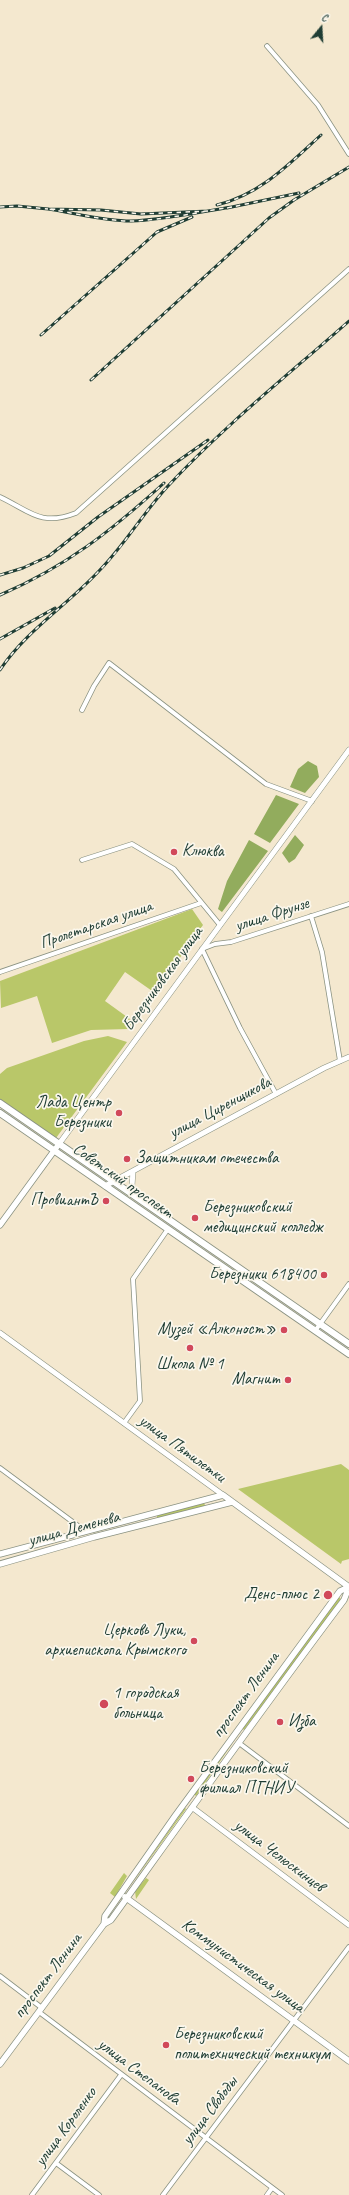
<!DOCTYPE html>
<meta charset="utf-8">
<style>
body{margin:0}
#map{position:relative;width:349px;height:2195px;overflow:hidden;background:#f4e8cf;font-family:Caveat,sans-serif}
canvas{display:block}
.north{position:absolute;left:301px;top:8px;width:40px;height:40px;-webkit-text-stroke:3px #fbf7ec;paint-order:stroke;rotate:18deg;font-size:11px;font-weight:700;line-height:16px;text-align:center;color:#1f3d34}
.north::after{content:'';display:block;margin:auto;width:14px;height:18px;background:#1f3d34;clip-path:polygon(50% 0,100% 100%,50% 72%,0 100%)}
</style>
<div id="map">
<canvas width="349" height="2195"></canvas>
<div class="north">С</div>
</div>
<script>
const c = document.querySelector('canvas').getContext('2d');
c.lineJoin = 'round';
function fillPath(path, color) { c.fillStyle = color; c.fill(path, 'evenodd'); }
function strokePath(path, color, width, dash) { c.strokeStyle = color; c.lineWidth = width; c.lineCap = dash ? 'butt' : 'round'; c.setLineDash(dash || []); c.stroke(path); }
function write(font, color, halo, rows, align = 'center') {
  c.font = font + ' Caveat,sans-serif'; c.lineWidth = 3.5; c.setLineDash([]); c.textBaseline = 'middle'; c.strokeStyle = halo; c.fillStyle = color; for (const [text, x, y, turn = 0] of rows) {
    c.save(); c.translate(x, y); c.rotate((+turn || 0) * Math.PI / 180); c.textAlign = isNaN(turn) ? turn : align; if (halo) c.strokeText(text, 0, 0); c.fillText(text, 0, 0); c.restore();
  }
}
fillPath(new Path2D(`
 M192 909 203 925 155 993 125 972 105 1001 134 1022 129 1029 91 1030 52 1043 37 996 1 1008 0 981Z
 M108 1036 127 1042 56 1138 0 1100V1074L7 1068 84 1041Z
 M341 1464 349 1470V1559L342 1561 341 1564 238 1489Z
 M204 1502 205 1506 157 1519V1513Z
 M339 1597 341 1599 244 1730 242 1728Z
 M232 1744 196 1796 194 1794 231 1745Z
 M185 1808 186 1809 126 1892Z
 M124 1873 127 1876 115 1897 110 1893Z
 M146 1878 149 1880 136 1899 135 1891Z`), '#b9c769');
fillPath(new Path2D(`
 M308 761 317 766 319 777 305 793 290 787 298 769Z
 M276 795 299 804 270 843 254 834Z
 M295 835 304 845 295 859 289 863 282 853Z
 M249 840 268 851 222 912 218 909 227 881Z`), '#92ac5d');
const minor = new Path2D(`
 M267 46 318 105 349 154
 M0 497C30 511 40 527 76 513L349 269
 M82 710 94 686 109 663 266 784 312 801
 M82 860 132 844 174 869 220 925
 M311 916 322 952 340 1061
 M0 972 201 903
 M276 1094 240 1028 202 949 215 944 231 942 349 904
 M315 1331 349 1284
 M124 1423 140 1401 133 1279 168 1229
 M0 1468 85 1531
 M239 1743 349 1826
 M0 1976 42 2008
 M39 2012 282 2195
 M56 2163 99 2195
 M32 2195 121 2075
 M163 2195 349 1947
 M267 2195 272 2188`);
const tertiary = new Path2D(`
 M59 1144 349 750
 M133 1171 132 1186 139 1198
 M105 1186 324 1068 349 1057
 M0 1333 223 1495
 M193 1808 349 1925`);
const secondary = new Path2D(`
 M0 1225 59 1144
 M0 1554 223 1495 349 1587
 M0 1564 94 1537 232 1502
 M125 1897 349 2061
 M104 1924 105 1916 175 1816 340 1591 349 1587
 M0 2064 104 1924 111 1920C188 1813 265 1705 344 1600L349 1587`);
const primary = new Path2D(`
 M0 1103 349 1344
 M0 1113 349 1354`);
strokePath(minor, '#8a9282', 5.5);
strokePath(tertiary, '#8a9282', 6);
strokePath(secondary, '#8a9282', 7);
strokePath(primary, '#8a9282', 8);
strokePath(minor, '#fff', 4);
strokePath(tertiary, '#fff', 5);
strokePath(secondary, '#fff', 5.5);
strokePath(primary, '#fff', 6);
const rail = new Path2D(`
 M217 205C261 194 289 164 321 135
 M0 207 17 206 48 209
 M227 208 299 193
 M208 211 141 214 101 210 48 209C75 213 104 221 131 221 164 220 199 212 232 207
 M41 335 157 232 192 217
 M91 380 269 218 294 200 349 167
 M0 575 23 568 49 556 98 517 208 440
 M0 595C67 566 111 531 164 483
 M0 639 55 608
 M0 670C25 632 67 605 98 572 124 546 143 513 168 486 224 426 288 375 349 321`);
strokePath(rail, '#1f3d34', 3);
strokePath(rail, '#fbf7ec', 1.5, [4.5]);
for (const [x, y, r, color] of [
 [174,852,4,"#d1495b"],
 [119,1113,4,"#d1495b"],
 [127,1159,4,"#d1495b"],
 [106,1201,4,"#d1495b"],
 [195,1218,4,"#d1495b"],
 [324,1275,4,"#d1495b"],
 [284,1330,4,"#d1495b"],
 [190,1348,4,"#d1495b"],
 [288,1380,4,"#d1495b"],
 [328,1595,5,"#d1495b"],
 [194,1641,4,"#d1495b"],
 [104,1704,5,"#d1495b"],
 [280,1722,4,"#d1495b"],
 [191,1779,4,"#d1495b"],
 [166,2045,4,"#d1495b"]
]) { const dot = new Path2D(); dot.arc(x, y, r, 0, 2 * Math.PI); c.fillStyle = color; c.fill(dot); strokePath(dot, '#fbf7ec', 1.5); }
write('17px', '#1f3d34', '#fbf7ec', [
 ["Клюква",182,852],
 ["Лада Центр",111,1103,"right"],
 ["Березники",111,1123,"right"],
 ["Защитникам отечества",135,1159],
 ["ПровиантЪ",98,1201,"right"],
 ["Березниковский",203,1208],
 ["медицинский колледж",203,1228],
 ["Березники 618400",316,1275,"right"],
 ["Музей «Алконост»",276,1330,"right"],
 ["Школа № 1",190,1365,"center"],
 ["Магнит",280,1380,"right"],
 ["Денс-плюс 2",319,1595,"right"],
 ["Церковь Луки,",186,1631,"right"],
 ["архиепископа Крымского",186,1651,"right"],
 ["1 городская",113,1694],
 ["больница",113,1714],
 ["Изба",288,1722],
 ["Березниковский",199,1769],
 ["филиал ПГНИУ",199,1789],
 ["Березниковский",174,2035],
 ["политехнический техникум",174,2055]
], 'left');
write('17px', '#1f3d34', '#fbf7ec', [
 ["улица Фрунзе",272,915,-18],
 ["Пролетарская улица",96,925,-19],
 ["Березниковская улица",163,979,-54],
 ["улица Циренщикова",220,1108,-28],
 ["Советский проспект",123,1181,35],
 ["улица Пятилетки",182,1449,36],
 ["улица Деменева",74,1529,-15],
 ["проспект Ленина",246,1695,-54],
 ["улица Челюскинцев",279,1856,37],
 ["Коммунистическая улица",243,1966,36],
 ["проспект Ленина",48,1976,-53],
 ["улица Степанова",139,2072,37],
 ["улица Свободы",210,2111,-53],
 ["улица Короленко",66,2127,-54]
]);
</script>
